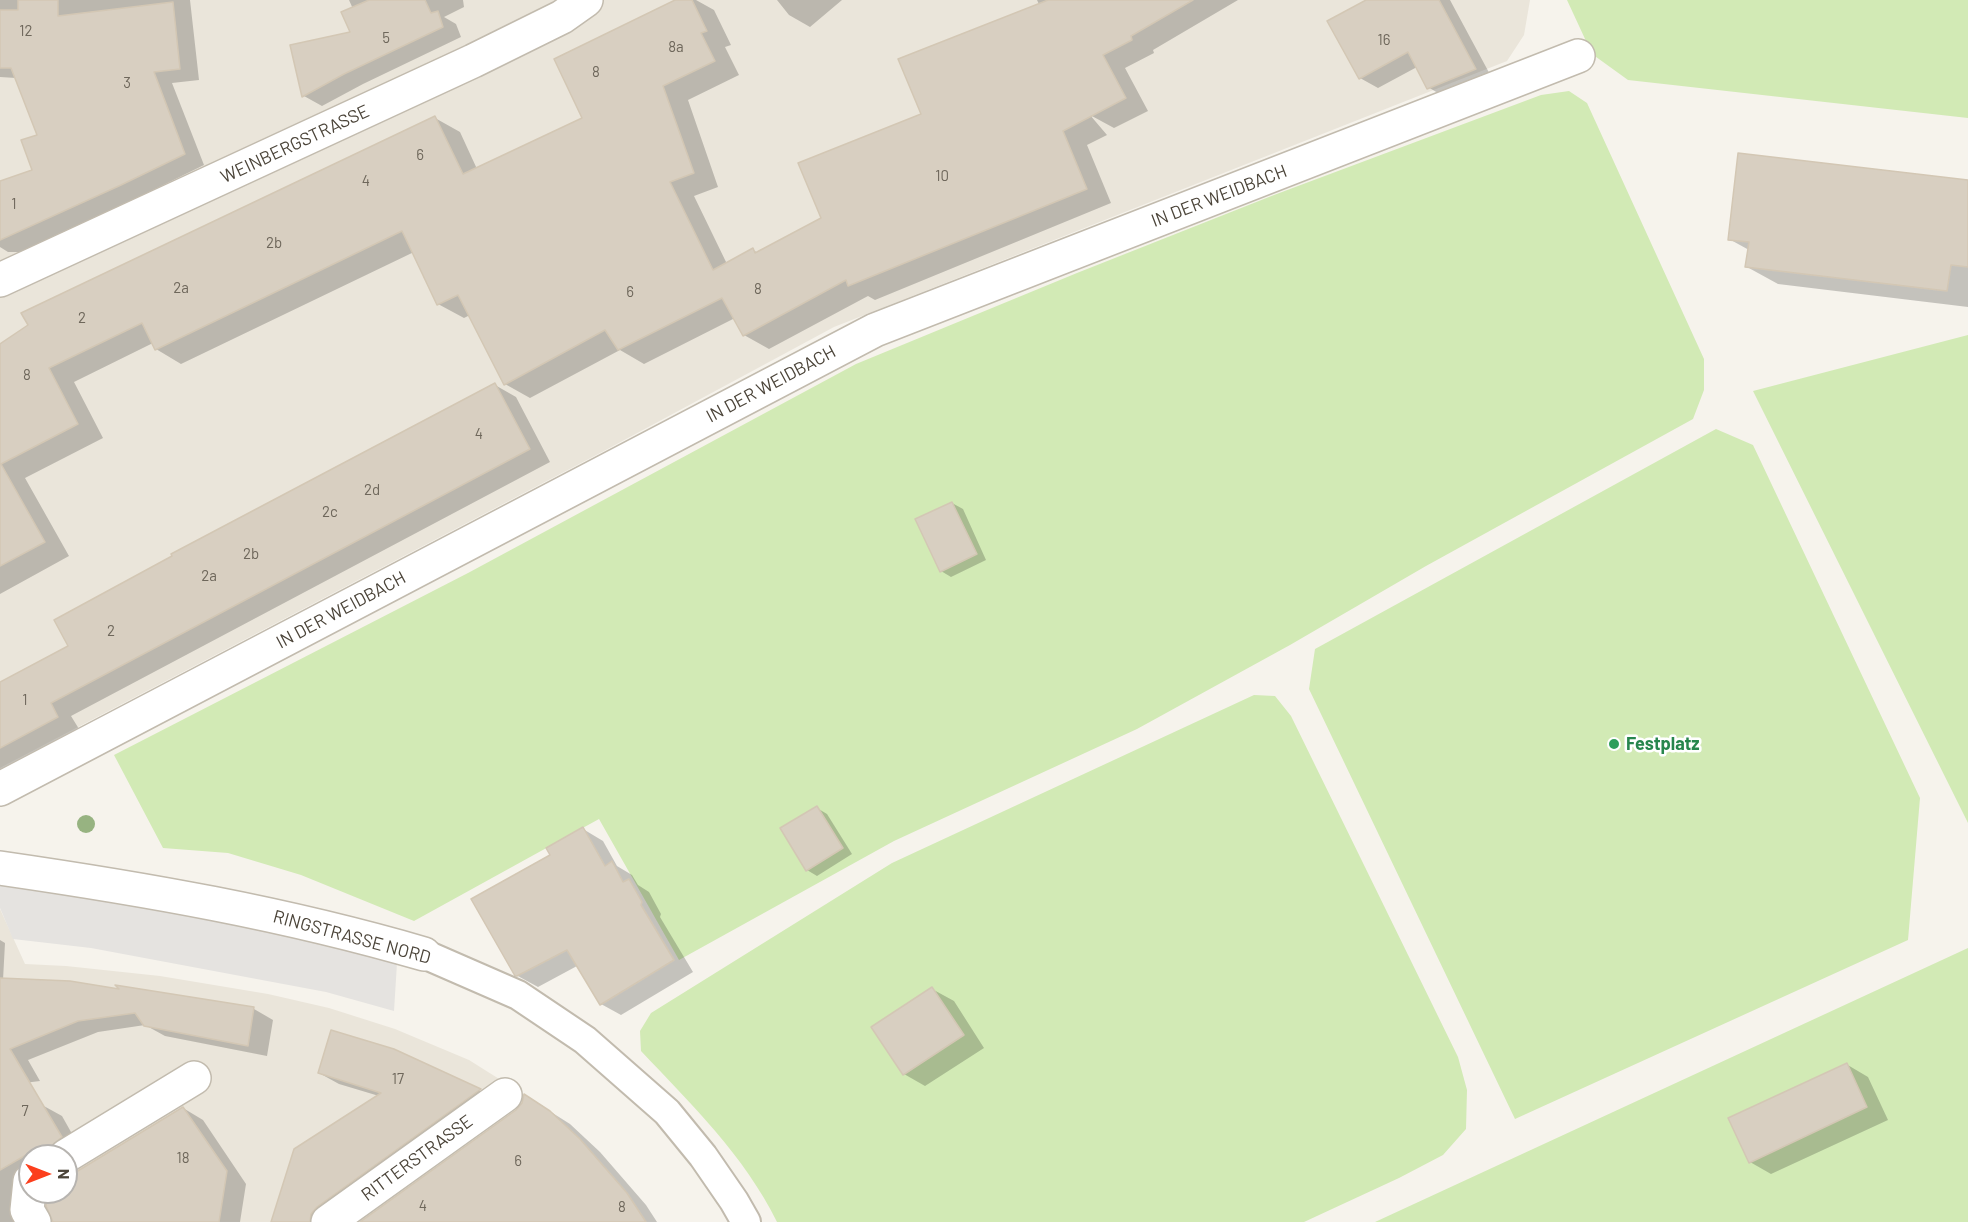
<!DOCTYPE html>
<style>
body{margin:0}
#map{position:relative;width:1968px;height:1222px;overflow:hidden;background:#f6f3ec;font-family:Barlow,sans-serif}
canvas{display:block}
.north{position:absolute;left:18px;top:1144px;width:60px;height:60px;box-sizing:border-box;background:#fff;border:2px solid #b7b4b0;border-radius:50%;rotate:90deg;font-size:16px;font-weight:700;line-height:24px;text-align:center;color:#4b4439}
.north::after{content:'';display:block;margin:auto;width:21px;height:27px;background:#fc3f1d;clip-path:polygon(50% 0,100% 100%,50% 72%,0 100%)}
</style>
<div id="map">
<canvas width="1968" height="1222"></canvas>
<div class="north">N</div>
</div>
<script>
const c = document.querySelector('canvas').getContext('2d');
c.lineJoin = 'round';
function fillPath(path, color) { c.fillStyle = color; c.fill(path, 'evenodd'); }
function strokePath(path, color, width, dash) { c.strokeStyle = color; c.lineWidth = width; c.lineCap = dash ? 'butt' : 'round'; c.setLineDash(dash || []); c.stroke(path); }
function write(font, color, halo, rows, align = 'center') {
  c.font = font + ' Barlow,sans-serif'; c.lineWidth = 5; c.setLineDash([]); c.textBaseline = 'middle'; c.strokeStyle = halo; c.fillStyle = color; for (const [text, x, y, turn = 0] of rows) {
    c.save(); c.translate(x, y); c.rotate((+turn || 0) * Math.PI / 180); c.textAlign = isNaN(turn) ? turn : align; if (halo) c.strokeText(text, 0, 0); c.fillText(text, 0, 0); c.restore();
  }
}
fillPath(new Path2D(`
 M0 0H1530L1524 35 1507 61 834 327 602 452 0 768Z
 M0 909 25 964 66 966 160 976 268 994 329 1008 395 1029 469 1060 550 1111 578 1137 627 1193 646 1222H0ZM30 1156H66V1192H30Z`), '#eae5da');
fillPath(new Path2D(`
 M1567 0H1968V118L1628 80 1592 54Z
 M1569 91 1587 103 1704 359V390L1693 419 1426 566 1290 645 1137 729 894 841 679 960 599 819 414 921 301 875 228 853 163 848 114 755 468 573 856 364 1077 273 1274 195 1541 95Z
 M1968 335V823L1753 391Z
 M1716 429 1753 445 1920 798 1908 940 1515 1119 1309 689 1315 649Z
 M1254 695 1275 696 1291 716 1458 1057 1467 1090 1466 1129 1443 1155 1399 1178 1304 1222H777C744 1155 691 1104 641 1051L640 1031 651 1013 892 863Z
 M1968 948V1222H1375Z`), '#d2eab5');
fillPath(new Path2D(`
 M0 868 398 947 394 1011 326 992 91 948 13 939 0 908Z`), '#e5e3e0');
fillPath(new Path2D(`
 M0 0H190L199 80 172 83 204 165 141 196 54 236 55 238 25 252H8L0 247V182L34 171 39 136 16 78 0 77Z
 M349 0H463L464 7 444 17 456 24 461 37 363 84 322 106 304 96 352 33 353 9Z
 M679 0H696L714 10 731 45 725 47 739 75 688 100 718 187 694 196 727 264 753 250 758 253 1091 114 1037 0H1238L1153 50 1154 53 1125 68 1148 111 1114 128 1090 115 1107 135 1087 145 1111 203 875 300 868 296 769 349 744 335 735 318 644 364 620 350 530 398 505 384 470 315 464 318 438 304 414 252 181 364 156 349 153 343 74 382 103 438 25 478 69 556 0 594V346L435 118 460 132 477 169 584 118Z
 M777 0H842L810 27 789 15Z
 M1370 0H1450L1493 80 1446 98 1428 87 1417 67 1378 88 1360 78Z
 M1968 182V307L1778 284 1747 267 1749 250 1729 239Z
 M495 385 516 397 550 462 71 716 79 729 0 771V684L70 647Z
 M952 503 963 509 986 560 951 577 941 571Z
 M817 808 827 814 852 854 817 876 807 870Z
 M583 829 603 841 617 866 632 875 638 885 649 892 661 914 660 917 693 972 621 1015 601 1004 577 966 538 987 516 975 552 856Z
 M0 940 5 943 3 980 122 991 119 987 254 1009 273 1020 267 1056 165 1036 145 1025 98 1032 28 1060 40 1081 0 1086Z
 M932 989 954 1001 984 1048 925 1086 904 1074Z
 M393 1050 480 1091 498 1101 333 1222H298L379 1096 339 1084 319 1073Z
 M1846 1064 1868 1077 1888 1120 1771 1174 1750 1162Z
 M42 1105 62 1116 80 1148 67 1169 69 1176 76 1173 183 1108 203 1120 246 1184 240 1222H54L49 1192H66V1156H30L28 1222H0V1125Z
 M543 1107 570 1124 600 1152 646 1205 657 1222H363Z`), '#0003');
const building = new Path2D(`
 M18 0H58V16L173 2 180 69 154 72 185 154 121 185 0 240V181L32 170 21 140 37 135 11 68H0V10H18Z
 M369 0H425L431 13 438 11 443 27 344 74 302 97 290 45 350 32 341 12Z
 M675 0H692L707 31 701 33 715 61 663 86 694 173 670 182 713 270 753 248 755 253 821 218 798 163 921 114 898 59 1048 0H1193L1131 36 1132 40 1103 55 1126 98 1063 131 1087 189 848 286 846 280 743 336 722 298 618 350 605 330 504 385 458 295 437 305 402 231 155 350 142 323 49 368 78 424 1 464 45 542 0 566V344L28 325 21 313 435 116 463 174 582 118 554 59Z
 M1366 0H1439L1476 69 1427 89 1408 52 1359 79 1327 21Z
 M1738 153 1968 180V267L1951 265 1947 291 1745 267 1749 242 1728 240Z
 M495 383 530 449 51 703 58 717 0 748V682L68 646 54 620 172 556 171 554Z
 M952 502 977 554 940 572 915 519Z
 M817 806 843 848 806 871 780 828Z
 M583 827 605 866 612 861 623 882 629 879 642 902 641 905 674 960 600 1005 567 950 517 976H515L471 899 550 855 546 848Z
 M0 978 70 981 119 989 115 985 254 1007 248 1046 144 1026 135 1013 78 1021 10 1049 62 1137 50 1147 47 1156H30L29 1163 26 1155 0 1170Z
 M932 987 964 1035 903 1075 871 1027Z
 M331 1030 394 1049 481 1089 317 1207 311 1214 310 1222H271L294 1149 381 1093 318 1073Z
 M1847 1063 1867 1107 1749 1163 1728 1118Z
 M524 1094 550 1111 580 1139 627 1193 646 1222H360L516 1110 522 1103Z
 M183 1107 227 1171 219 1222H53L46 1206 48 1192H66V1175L76 1172Z`);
fillPath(building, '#d8cfc1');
strokePath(building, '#d3c7b4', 1.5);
const service = new Path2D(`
 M424 954 518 995 585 1040 667 1112 703 1156 734 1201 746 1222`);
const minor = new Path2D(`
 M0 280 473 61 562 17 586 0
 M0 789 875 330 1578 56
 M0 868C145 889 283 913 424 954
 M66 1156 194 1078
 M30 1181 27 1210 34 1222
 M328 1222 505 1095`);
strokePath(service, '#c2bbae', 32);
strokePath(minor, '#c2bbae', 36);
strokePath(service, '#fff', 28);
strokePath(minor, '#fff', 33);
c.fillStyle = '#97b381';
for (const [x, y] of [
 [86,824]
]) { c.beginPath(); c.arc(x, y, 9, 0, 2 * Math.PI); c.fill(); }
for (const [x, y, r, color] of [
 [1614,744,6,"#2e9e5b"]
]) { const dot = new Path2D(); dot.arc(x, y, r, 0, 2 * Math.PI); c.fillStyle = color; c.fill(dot); strokePath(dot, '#fff', 2); }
write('15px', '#6e675b', null, [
 ["12",26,31],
 ["5",386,38],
 ["16",1384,40],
 ["8a",676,47],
 ["8",596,72],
 ["3",127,83],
 ["6",420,155],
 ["10",942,176],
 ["4",366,181],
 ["1",14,204],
 ["2b",274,243],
 ["2a",181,288],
 ["8",758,289],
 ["6",630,292],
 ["2",82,318],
 ["8",27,375],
 ["4",479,434],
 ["2d",372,490],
 ["2c",330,512],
 ["2b",251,554],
 ["2a",209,576],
 ["2",111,631],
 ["1",25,700],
 ["17",398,1079],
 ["7",25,1111],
 ["18",183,1158],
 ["6",518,1161],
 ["4",423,1206],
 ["8",622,1207]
]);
write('18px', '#4b4439', '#fff', [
 ["WEINBERGSTRASSE",295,144,-25],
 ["IN DER WEIDBACH",1219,196,-21],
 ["IN DER WEIDBACH",771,384,-28],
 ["IN DER WEIDBACH",341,610,-28],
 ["RINGSTRASSE NORD",352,937,15],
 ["RITTERSTRASSE",417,1158,-36]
]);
write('bold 18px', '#27864d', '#fff', [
 ["Festplatz",1626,744]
], 'left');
</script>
